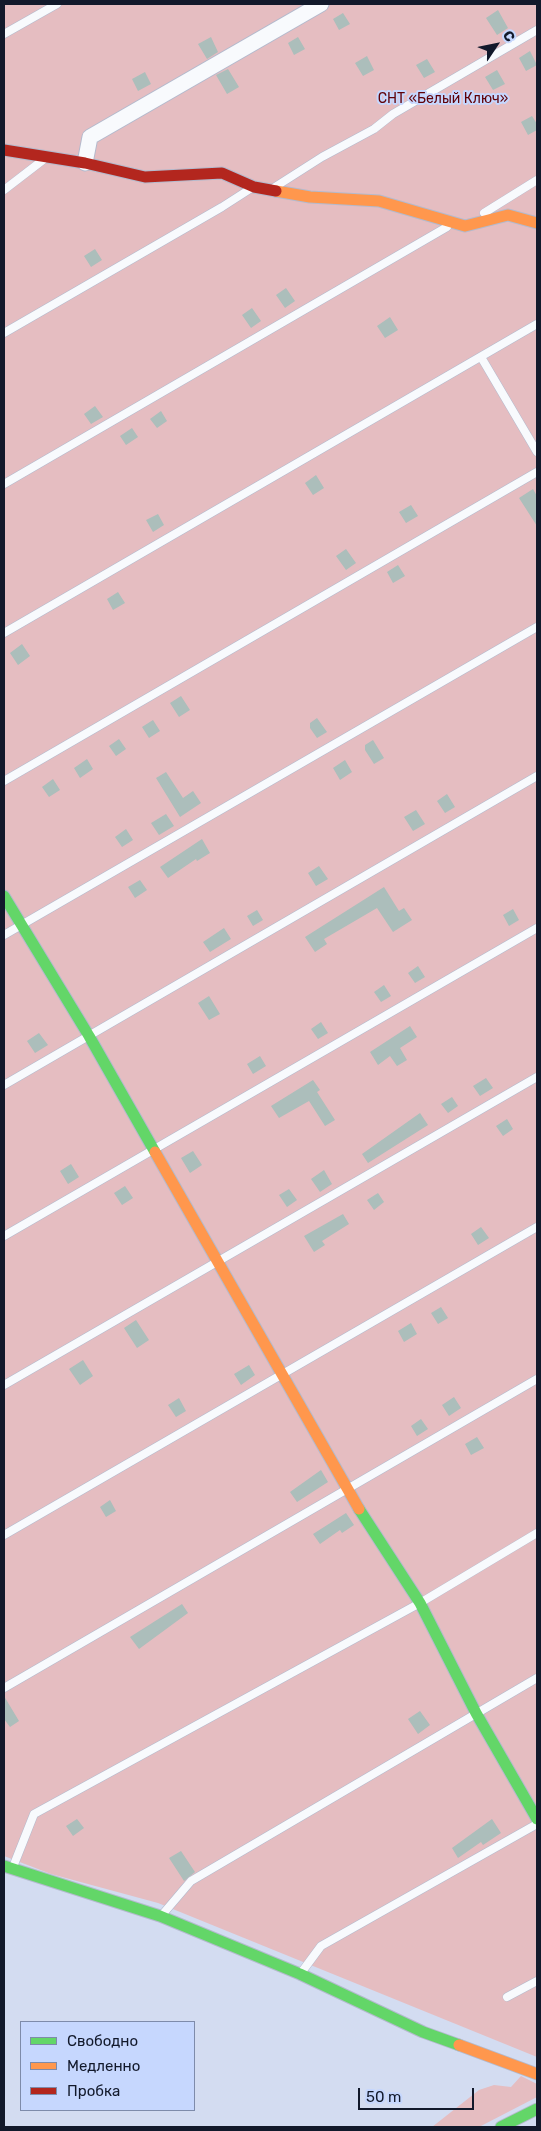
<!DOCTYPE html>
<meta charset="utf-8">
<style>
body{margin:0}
#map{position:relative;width:541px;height:2131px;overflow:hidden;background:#d3dcf1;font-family:Rubik,sans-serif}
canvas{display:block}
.frame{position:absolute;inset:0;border:5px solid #12192b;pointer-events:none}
.legend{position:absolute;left:20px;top:2021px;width:175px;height:90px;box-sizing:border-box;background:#c6d7fe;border:1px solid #7e8baa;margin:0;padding:6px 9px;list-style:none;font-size:15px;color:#12192b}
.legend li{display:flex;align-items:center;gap:10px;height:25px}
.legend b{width:25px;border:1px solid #7e8baa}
.north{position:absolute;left:471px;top:20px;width:50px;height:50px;-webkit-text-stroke:4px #c6d7fe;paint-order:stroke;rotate:56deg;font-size:14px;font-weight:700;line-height:20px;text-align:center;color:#12192b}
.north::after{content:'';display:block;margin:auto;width:18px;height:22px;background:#12192b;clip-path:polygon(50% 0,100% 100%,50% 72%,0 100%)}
.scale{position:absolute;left:358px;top:2088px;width:116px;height:22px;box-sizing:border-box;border:2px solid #12192b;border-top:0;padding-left:6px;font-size:15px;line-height:18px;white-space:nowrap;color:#12192b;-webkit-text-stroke:4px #c6d7fe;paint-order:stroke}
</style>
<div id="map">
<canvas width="541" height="2131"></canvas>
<div class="frame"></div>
<ul class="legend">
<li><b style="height:6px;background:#63d668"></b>Свободно</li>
<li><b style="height:6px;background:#ff974d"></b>Медленно</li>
<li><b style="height:6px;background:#b3261e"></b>Пробка</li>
</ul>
<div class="north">С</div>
<div class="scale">50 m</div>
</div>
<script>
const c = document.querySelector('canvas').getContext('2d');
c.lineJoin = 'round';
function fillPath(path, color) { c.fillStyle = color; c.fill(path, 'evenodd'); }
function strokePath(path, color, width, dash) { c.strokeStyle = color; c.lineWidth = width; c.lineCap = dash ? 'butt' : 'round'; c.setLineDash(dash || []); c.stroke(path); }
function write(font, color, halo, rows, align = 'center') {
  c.font = font + ' Rubik,sans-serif'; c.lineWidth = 4; c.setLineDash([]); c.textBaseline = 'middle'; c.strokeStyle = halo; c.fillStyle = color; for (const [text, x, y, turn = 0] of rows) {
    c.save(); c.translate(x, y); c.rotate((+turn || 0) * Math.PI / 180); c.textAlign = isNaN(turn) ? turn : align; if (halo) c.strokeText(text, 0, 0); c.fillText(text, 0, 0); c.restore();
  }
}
fillPath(new Path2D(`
 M4 4H537V2057L158 1903 51 1874 4 1856Z
 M521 2076 537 2084V2097L479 2127H432L479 2090 494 2085 511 2087Z`), '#e5bdc1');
fillPath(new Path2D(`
 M498 10 508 28 497 35 486 18Z
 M343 13 350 24 339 30 333 19Z
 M211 37 218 52 207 59 198 44Z
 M298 37 305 49 294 55 288 43Z
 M530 51 537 65 526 71 519 58Z
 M367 56 374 70 363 76 355 63Z
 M427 59 435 72 424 78 416 65Z
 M228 69 239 87 227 94 216 75Z
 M497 70 505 84 493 90 485 77Z
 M145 72 151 84 138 91 132 79Z
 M532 116 537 124V130L528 135 521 122Z
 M95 249 102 260 91 267 84 256Z
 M286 288 295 301 285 308 276 295Z
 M252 308 261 321 251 328 242 315Z
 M390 317 398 330 385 338 377 326Z
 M95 406 103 417 91 424 84 414Z
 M161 411 167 421 157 428 150 419Z
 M132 428 138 437 126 445 120 436Z
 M316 475 324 488 313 495 305 483Z
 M533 489 537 496V526L519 498Z
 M411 505 418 516 406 523 399 512Z
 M158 514 164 525 153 532 146 520Z
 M346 549 356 563 346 570 336 556Z
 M398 565 405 576 393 583 387 572Z
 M118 592 125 603 113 610 107 599Z
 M22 644 30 656 18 665 10 653Z
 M181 696 190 710 179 717 170 703Z
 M317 718 327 732 317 738 310 728V723Z
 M153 720 160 731 149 738 142 727Z
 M119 739 126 749 116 756 109 746Z
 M373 740 384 758 374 764 365 750V745Z
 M87 759 93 769 80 778 74 768Z
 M345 760 352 772 340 780 333 768Z
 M166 772 183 798 193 791 201 803 180 817 156 778Z
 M53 779 60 790 49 797 42 787Z
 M447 794 455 807 445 813 437 801Z
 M416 810 425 824 413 831 404 817Z
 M166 814 174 826 159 835 151 823Z
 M126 829 133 840 122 847 115 837Z
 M202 839 210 853 197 861 196 859 168 878 160 867Z
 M319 866 328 879 316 886 308 873Z
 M140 880 147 890 135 898 128 887Z
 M384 887 399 911 404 908 412 920 393 932 377 908 324 939 327 944 315 952 305 937Z
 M513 909 519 920 509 926 503 915Z
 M257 910 263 920 253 926 247 916Z
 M224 928 231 939 210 952 203 942Z
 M418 966 425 977 415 983 408 973Z
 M384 985 391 996 381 1002 374 992Z
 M209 996 220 1014 209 1020 198 1003Z
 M321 1022 328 1033 318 1039 311 1029Z
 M410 1026 417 1037 400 1048 407 1060 397 1066 390 1056 378 1065 370 1052Z
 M39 1033 48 1045 35 1053 27 1041Z
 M260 1056 266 1066 253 1074 247 1064Z
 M486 1078 493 1088 480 1096 473 1086Z
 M313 1080 320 1090 317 1092 335 1120 325 1126 309 1101 279 1118 271 1106Z
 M452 1097 458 1106 448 1113 441 1104Z
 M420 1113 428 1125 368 1163 362 1154Z
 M507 1119 513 1129 503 1136 496 1126Z
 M193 1151 202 1165 190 1173 181 1158Z
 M71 1164 79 1177 68 1184 60 1171Z
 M324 1170 332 1184 320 1192 311 1179Z
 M125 1186 133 1198 122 1205 114 1193Z
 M289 1189 297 1200 287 1207 279 1195Z
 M378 1193 384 1202 374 1210 367 1200Z
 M343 1214 349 1224 322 1241 325 1245 314 1252 304 1236Z
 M481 1227 489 1238 478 1245 471 1234Z
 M441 1307 448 1318 438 1324 431 1313Z
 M136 1320 149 1340 137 1348 124 1328Z
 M411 1323 417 1334 404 1342 398 1331Z
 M83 1360 93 1376 80 1385 69 1369Z
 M249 1365 255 1375 241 1385 234 1374Z
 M454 1397 461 1408 449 1416 442 1405Z
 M179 1398 186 1411 176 1417 168 1405Z
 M421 1419 428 1429 417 1436 411 1426Z
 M477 1437 484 1448 471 1455 465 1444Z
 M321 1470 328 1482 297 1502 290 1492Z
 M110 1500 116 1511 106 1517 100 1507Z
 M346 1513 354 1525 342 1533 340 1530 320 1544 313 1534Z
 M182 1604 188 1613 139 1649 130 1637Z
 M4 1696 19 1721 10 1727 4 1719Z
 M420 1711 430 1725 418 1734 408 1719Z
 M77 1819 84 1828 73 1836 66 1826Z
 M492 1819 501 1833 483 1845 481 1842 458 1858 452 1848Z
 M181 1851 195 1872 184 1881 169 1858Z`), '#acbebb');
const lane = new Path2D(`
 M4 34 57 4
 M275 187 322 157 374 129 393 114 537 30
 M4 190 43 160
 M484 213 537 180
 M4 333 222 207 250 189
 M481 357 537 452
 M4 484 447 227
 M4 633 537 324
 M4 781 537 472
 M4 935 537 627
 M4 1085 537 776
 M4 1236 537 928
 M4 1385 537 1077
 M4 1535 537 1227
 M4 1688 537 1379
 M13 1867 34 1814 420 1603 537 1533
 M162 1915 191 1881 537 1678
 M301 1973 321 1946 537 1824
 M507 1997 537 1981`);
const street = new Path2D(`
 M85 163 90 137 321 4`);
const fast = new Path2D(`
 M4 896 89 1036 155 1152
 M359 1509 420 1603 476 1713 537 1819
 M4 1866 160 1916 300 1974 423 2032 459 2045
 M501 2127 537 2109`);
const slow = new Path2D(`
 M276 191 310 197 379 201 465 226 508 215 537 223
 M155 1152 359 1509
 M459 2045 537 2074`);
const jam = new Path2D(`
 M4 150 85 163 145 177 222 173 254 187 276 191`);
strokePath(lane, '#b3bacd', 9);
strokePath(street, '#b3bacd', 17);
strokePath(fast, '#b3bacd', 13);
strokePath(slow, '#b3bacd', 13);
strokePath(jam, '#b3bacd', 13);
strokePath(lane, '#f8fafd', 8);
strokePath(street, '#f8fafd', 15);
strokePath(fast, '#63d668', 11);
strokePath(slow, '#ff974d', 11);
strokePath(jam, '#b3261e', 11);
write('14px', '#5f0107', '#c6d7fe', [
 ["СНТ «Белый Ключ»",443,99]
]);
</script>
